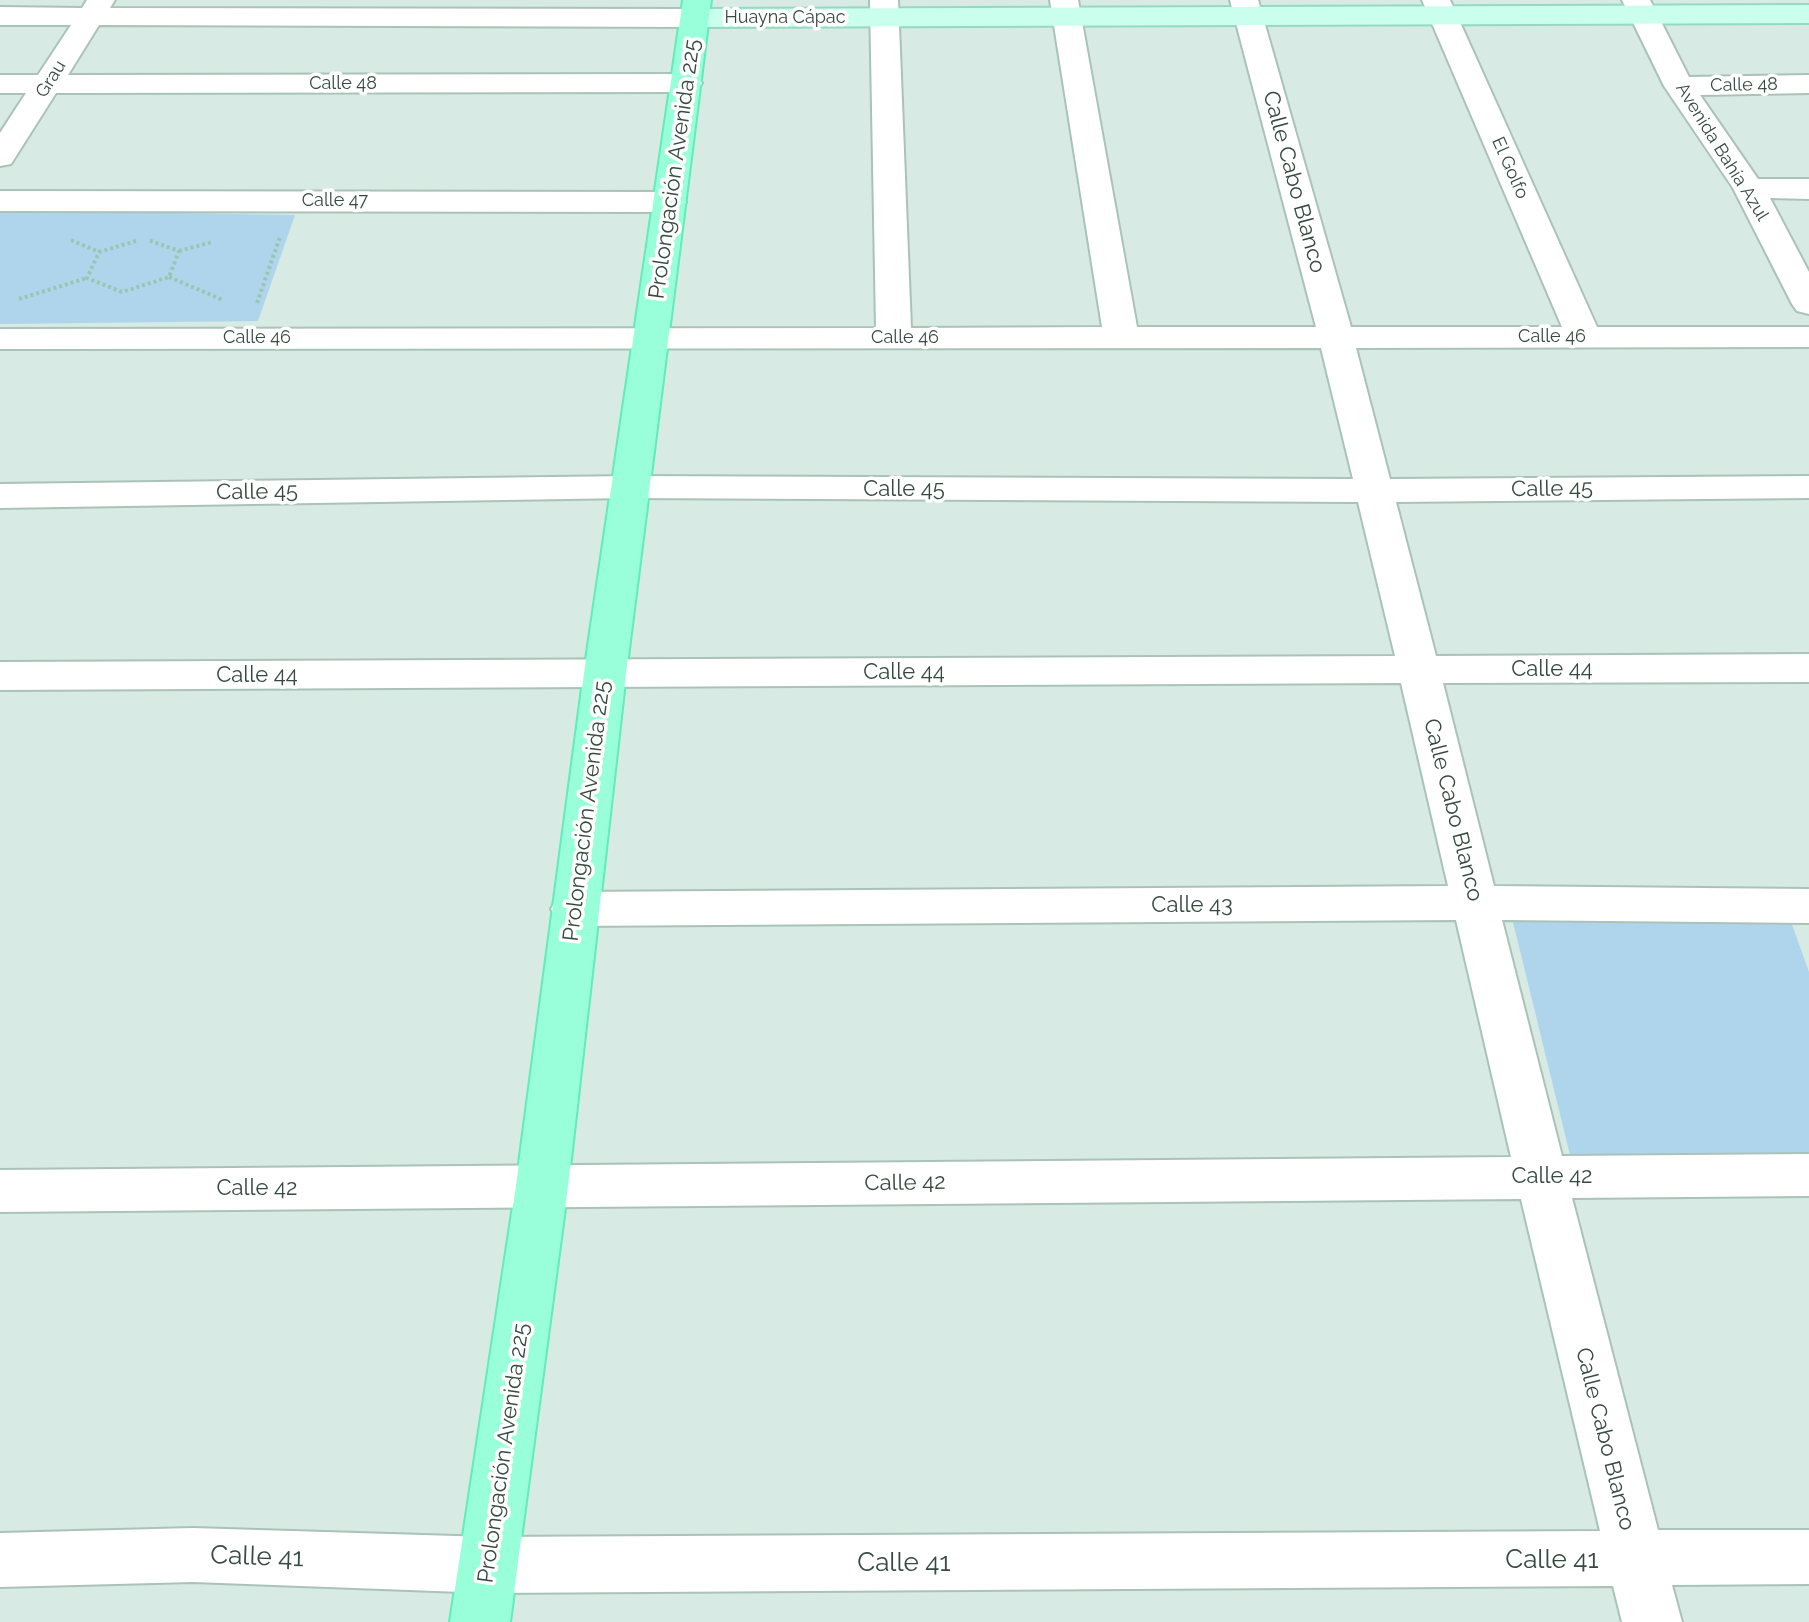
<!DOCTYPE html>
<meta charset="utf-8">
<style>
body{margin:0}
canvas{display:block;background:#e9f6f1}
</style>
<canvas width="1809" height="1622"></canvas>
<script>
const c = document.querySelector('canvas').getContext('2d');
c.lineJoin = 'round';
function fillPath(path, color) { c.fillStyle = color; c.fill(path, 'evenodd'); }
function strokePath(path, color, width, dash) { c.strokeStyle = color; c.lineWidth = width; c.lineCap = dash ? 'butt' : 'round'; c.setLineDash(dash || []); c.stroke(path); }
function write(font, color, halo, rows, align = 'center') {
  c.font = font + ' Raleway,sans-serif'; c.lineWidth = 7; c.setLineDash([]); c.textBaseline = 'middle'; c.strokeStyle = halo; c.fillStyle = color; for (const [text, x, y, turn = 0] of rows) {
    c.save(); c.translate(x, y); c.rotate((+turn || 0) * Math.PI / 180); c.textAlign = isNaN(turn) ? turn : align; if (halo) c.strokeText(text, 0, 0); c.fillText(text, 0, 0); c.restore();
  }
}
fillPath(new Path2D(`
 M0 0H1809V1622H0Z`), '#d7eae3');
fillPath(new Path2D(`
 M0 210 295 215 258 321 0 324Z
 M1512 918 1790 919 1809 972V1156L1570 1155Z`), '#afd5ec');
const street = new Path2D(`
 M87 0H115L110 8 695 9 705 12 709 18 705 24 695 27 99 25 68 75 687 74 698 77 702 83 698 89 687 92 56 93 11 164 0 166V133L26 93H0V75H38L71 25H0V7L82 8Z
 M870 0H898L911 328 1102 327 1050 0H1078L1137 327H1316L1230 0H1258L1351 327H1562L1422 0H1450L1597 327H1809V347L1356 348 1390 479 1809 476V498L1396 502 1436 656 1809 654V682L1443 683 1494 886 1809 889V923L1502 920 1562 1156 1809 1154V1196L1572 1198 1658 1530H1809V1584L1672 1585 1682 1622H1622L1613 1586 489 1593 193 1582 0 1587V1533L193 1528 489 1537 1600 1531 1521 1199 0 1212V1170L1511 1157 1456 920 574 926 558 921 551 909 558 897 574 892 1448 886 1401 683 0 690V662L1395 656 1358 502 631 498 0 508V484L631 476 1353 479 1321 348 0 349V329L876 328Z
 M1622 0H1650L1689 77 1809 75V93L1700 95 1758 179H1809V199L1770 198 1809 272V314L1797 311 1792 304 1733 188 1664 86Z
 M0 191 670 192 681 195 686 202 681 209 670 212 0 211Z`);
const secondary = new Path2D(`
 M1809 5V23L695 27 685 24 681 18 685 12 695 9Z`);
const primary = new Path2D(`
 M683 0H711L626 673 568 1186 510 1622H450L516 1186 584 673Z`);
strokePath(street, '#abc2b8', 4);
strokePath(secondary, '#96d9c3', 4);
strokePath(primary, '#60edb9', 4);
strokePath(new Path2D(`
 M71 240 99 252
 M136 241 99 252 87 278 122 292 169 277 179 251 148 240
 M179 251 212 242
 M169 277 223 300
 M19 299 87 278
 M257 303 280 237`), '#9bc5b3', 4, [3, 3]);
fillPath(street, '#fff');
fillPath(secondary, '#caffee');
fillPath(primary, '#99ffdb');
write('18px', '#374a41', '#fff', [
 ["Huayna Cápac",785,18],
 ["Grau",51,79,-58],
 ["Calle 48",343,84],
 ["Calle 48",1744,85,-1],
 ["Avenida Bahía Azul",1722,152,58],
 ["El Golfo",1510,168,66],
 ["Calle 47",335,201],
 ["Calle 46",1552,337],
 ["Calle 46",257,338],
 ["Calle 46",905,338]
]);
write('22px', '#374a41', '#fff', [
 ["Prolongación Avenida 225",675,169,-82],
 ["Calle Cabo Blanco",1294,182,75],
 ["Calle 45",904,489],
 ["Calle 45",1552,489,-1],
 ["Calle 45",257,492,-1],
 ["Calle 44",1552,669],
 ["Calle 44",904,672],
 ["Calle 44",257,675],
 ["Calle Cabo Blanco",1453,810,76],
 ["Prolongación Avenida 225",587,811,-83],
 ["Calle 43",1192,905],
 ["Calle 42",1552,1176],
 ["Calle 42",905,1183,-1],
 ["Calle 42",257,1188],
 ["Calle Cabo Blanco",1605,1439,76],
 ["Prolongación Avenida 225",504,1453,-82]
]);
write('26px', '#374a41', '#fff', [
 ["Calle 41",257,1557,2],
 ["Calle 41",1552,1560],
 ["Calle 41",904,1563]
]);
</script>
